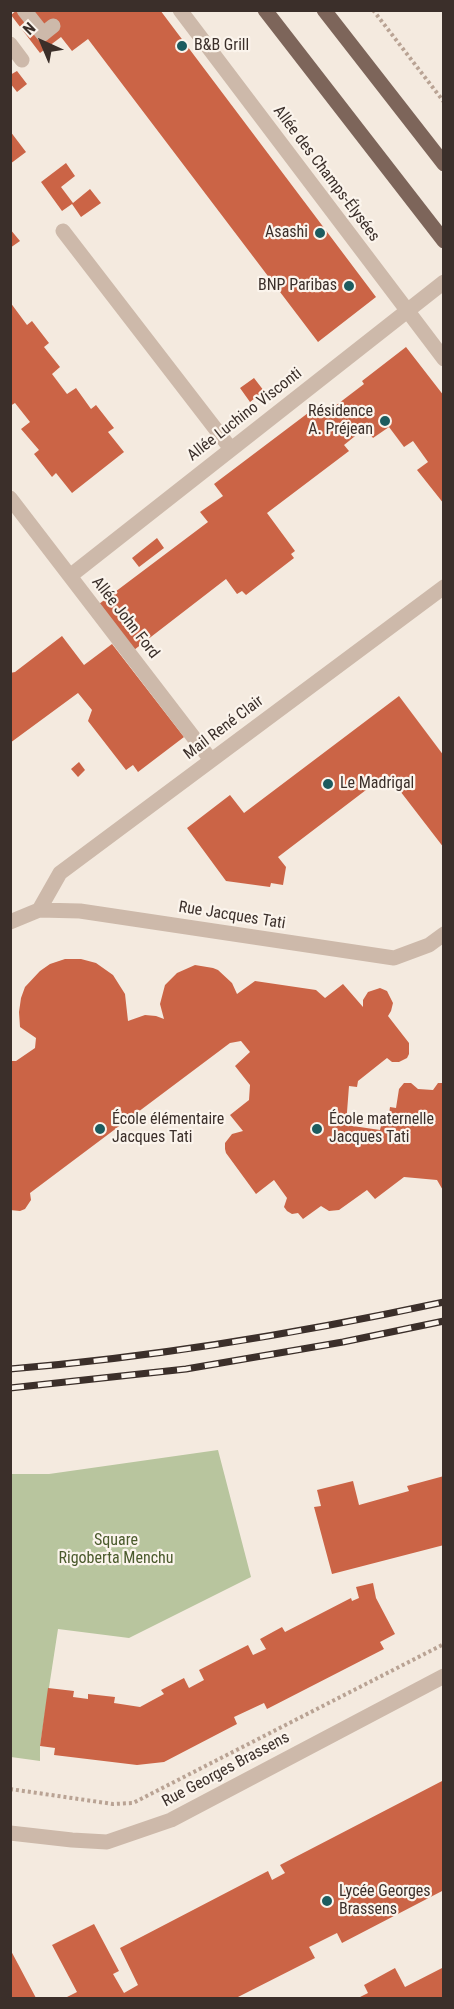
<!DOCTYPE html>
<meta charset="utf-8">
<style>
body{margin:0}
#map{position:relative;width:454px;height:2009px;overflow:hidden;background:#f4eadf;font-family:"Roboto Condensed",sans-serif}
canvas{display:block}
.frame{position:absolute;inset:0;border:12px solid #3b2f2a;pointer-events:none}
.north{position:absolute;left:12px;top:12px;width:60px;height:60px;-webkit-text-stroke:4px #fbf4ec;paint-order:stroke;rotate:316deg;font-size:16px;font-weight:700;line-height:24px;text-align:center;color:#3b2f2a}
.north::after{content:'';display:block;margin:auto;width:21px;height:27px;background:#3b2f2a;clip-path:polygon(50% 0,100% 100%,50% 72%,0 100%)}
</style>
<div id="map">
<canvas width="454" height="2009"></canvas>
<div class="frame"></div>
<div class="north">N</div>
</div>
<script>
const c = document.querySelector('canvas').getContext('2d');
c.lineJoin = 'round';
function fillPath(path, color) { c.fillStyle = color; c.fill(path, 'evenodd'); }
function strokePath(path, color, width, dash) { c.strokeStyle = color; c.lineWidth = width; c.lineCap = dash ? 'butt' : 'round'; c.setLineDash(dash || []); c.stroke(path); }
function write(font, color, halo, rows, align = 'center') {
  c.font = font + ' "Roboto Condensed",sans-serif'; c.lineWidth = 4.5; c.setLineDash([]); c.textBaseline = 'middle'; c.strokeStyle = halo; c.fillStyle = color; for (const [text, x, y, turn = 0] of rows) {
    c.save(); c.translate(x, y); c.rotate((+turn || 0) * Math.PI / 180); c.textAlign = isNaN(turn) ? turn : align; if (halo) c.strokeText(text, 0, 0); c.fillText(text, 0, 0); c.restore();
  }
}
fillPath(new Path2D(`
 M218 1450 251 1577 129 1638 58 1629 40 1746V1761L11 1757V1474H49Z`), '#b8c59e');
fillPath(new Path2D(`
 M17 10H160L376 297 318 342 88 39 72 51 61 37 40 53 11 15Z
 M17 71 27 84 17 92 10 83V75Z
 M10 131 26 152 10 164Z
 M66 163 75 176 61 187 73 203 90 189 101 203 81 217 72 204 62 211 41 182Z
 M10 229 20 241 10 248Z
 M10 302 27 325 32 321 49 343 44 347 60 367 52 374 67 394 76 388 91 409 96 405 114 428 108 432 124 452 72 493 56 473 52 477 34 454 39 450 21 429 30 422 15 403 10 406Z
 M406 347 444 396V504L417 470 428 462 413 441 404 447 389 427 373 438 365 428 344 445 349 451 267 513 295 551 291 554 294 558 246 595 242 591 237 594 226 579 134 650 99 604 208 522 200 512 223 496 214 484 316 407 322 416 364 384 362 381Z
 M254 378 264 391 250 402 240 388Z
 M157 538 164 548 139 567 132 558Z
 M62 636 84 665 112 644 184 737 138 772 133 765 126 770 88 721 92 710 78 693 10 743V673L15 672Z
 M399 696 444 756V848L387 774 278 857 286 867 283 885 271 883 270 887 226 881 187 828 230 795 244 813Z
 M79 762 85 770 78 777 71 769Z
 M65 959H81L96 963 113 975 125 994 128 1021 145 1015 156 1016 164 1019 160 1004 165 985 177 973 195 965 213 968 218 970 232 983 237 994 255 981 316 990 325 998 343 984 363 1007V1000L368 992 380 988 387 991 393 1003 391 1011 388 1016 409 1043V1054L407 1058 399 1062H392L387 1058 358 1081 357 1087 349 1086 346 1125 380 1130 384 1114H389L390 1107 396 1108 399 1089 404 1083H411L418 1089 433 1090 438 1083H444V1192L437 1180 404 1177 375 1199 367 1190 339 1210 329 1211 321 1206 303 1219 298 1213 292 1214 287 1211 284 1207 287 1198 274 1180 256 1194 226 1153 225 1149V1143L232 1134 243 1131 230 1115 249 1100 250 1085 235 1066 250 1052 241 1041 230 1043 30 1193 31 1200 25 1209 20 1211 10 1210V1061H16L35 1048 36 1038 20 1027 19 1012 21 998 25 987 40 971 50 964Z
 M444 1476V1545L332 1574 314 1507 321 1506 317 1490 353 1481 359 1505 409 1491 407 1486Z
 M373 1583 376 1598 395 1634 380 1642 384 1649 267 1709 264 1703 234 1717 237 1724 164 1762 137 1765 54 1755 55 1748 40 1746 48 1688 74 1691 73 1697 88 1699V1694L115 1697 114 1703 140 1707 164 1694 161 1690 184 1678 189 1688 204 1680 199 1670 248 1645 253 1655 266 1649 260 1639 282 1627 285 1632 351 1598 352 1601 359 1598 356 1587Z
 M444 1780V1890L342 1943 337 1933 309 1947 315 1958 236 1998H65L77 1992 52 1945 94 1924 119 1971 113 1974 124 1993 138 1985 120 1948 268 1871 272 1880 285 1873 280 1865Z
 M10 1949 18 1964 36 1998H10Z
 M444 1967V1998H358L368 1993 364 1985 395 1968 405 1987Z`), '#cb6446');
strokePath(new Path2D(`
 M373 10 444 102
 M10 1789 113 1804 133 1803 444 1644`), '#b9a394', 4, [3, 3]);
strokePath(new Path2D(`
 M24 10 43 34 53 26
 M180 10 444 359
 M10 44 22 60
 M63 231 231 449
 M10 498 211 760
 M70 576 444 282
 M39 910 60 873 444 587
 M10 922 39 910 80 911 394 958 429 945 444 934
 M10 1833 72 1840 107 1842 171 1820 444 1676`), '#cdb9aa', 15);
strokePath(new Path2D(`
 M265 10 444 241
 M324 10 444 164`), '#7d655a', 15);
const rail = new Path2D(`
 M10 1369C157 1357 300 1333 444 1302
 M10 1388 186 1369 343 1342 444 1321`);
strokePath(rail, '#3b2f2a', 7);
strokePath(rail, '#fbf4ec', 4.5, [14]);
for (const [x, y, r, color] of [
 [182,46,6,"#1d5c5f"],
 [320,233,6,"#1d5c5f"],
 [349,286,6,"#1d5c5f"],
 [385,421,6,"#1d5c5f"],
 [328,784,6,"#1d5c5f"],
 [100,1129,6,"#1d5c5f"],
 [317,1129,6,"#1d5c5f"],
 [327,1901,6,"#1d5c5f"]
]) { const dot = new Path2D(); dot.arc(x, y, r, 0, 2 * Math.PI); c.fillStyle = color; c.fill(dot); strokePath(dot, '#fbf4ec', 2); }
write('16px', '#3b2f2a', '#fbf4ec', [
 ["B&B Grill",194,46],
 ["Asashi",308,233,"right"],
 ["BNP Paribas",337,286,"right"],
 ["Résidence",373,412,"right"],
 ["A. Préjean",373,430,"right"],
 ["Le Madrigal",340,784],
 ["École élémentaire",112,1120],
 ["Jacques Tati",112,1138],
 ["École maternelle",329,1120],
 ["Jacques Tati",329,1138],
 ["Lycée Georges",339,1892],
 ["Brassens",339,1910]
], 'left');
write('16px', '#3b2f2a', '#fbf4ec', [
 ["Allée des Champs-Élysées",326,174,53],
 ["Allée Luchino Visconti",245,415,-38],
 ["Allée John Ford",125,618,52],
 ["Mail René Clair",224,728,-37],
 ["Rue Jacques Tati",232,916,9],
 ["Rue Georges Brassens",226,1770,-28]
]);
write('16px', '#4a5a2c', '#fbf4ec', [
 ["Square",116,1541],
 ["Rigoberta Menchu",116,1559]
]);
</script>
